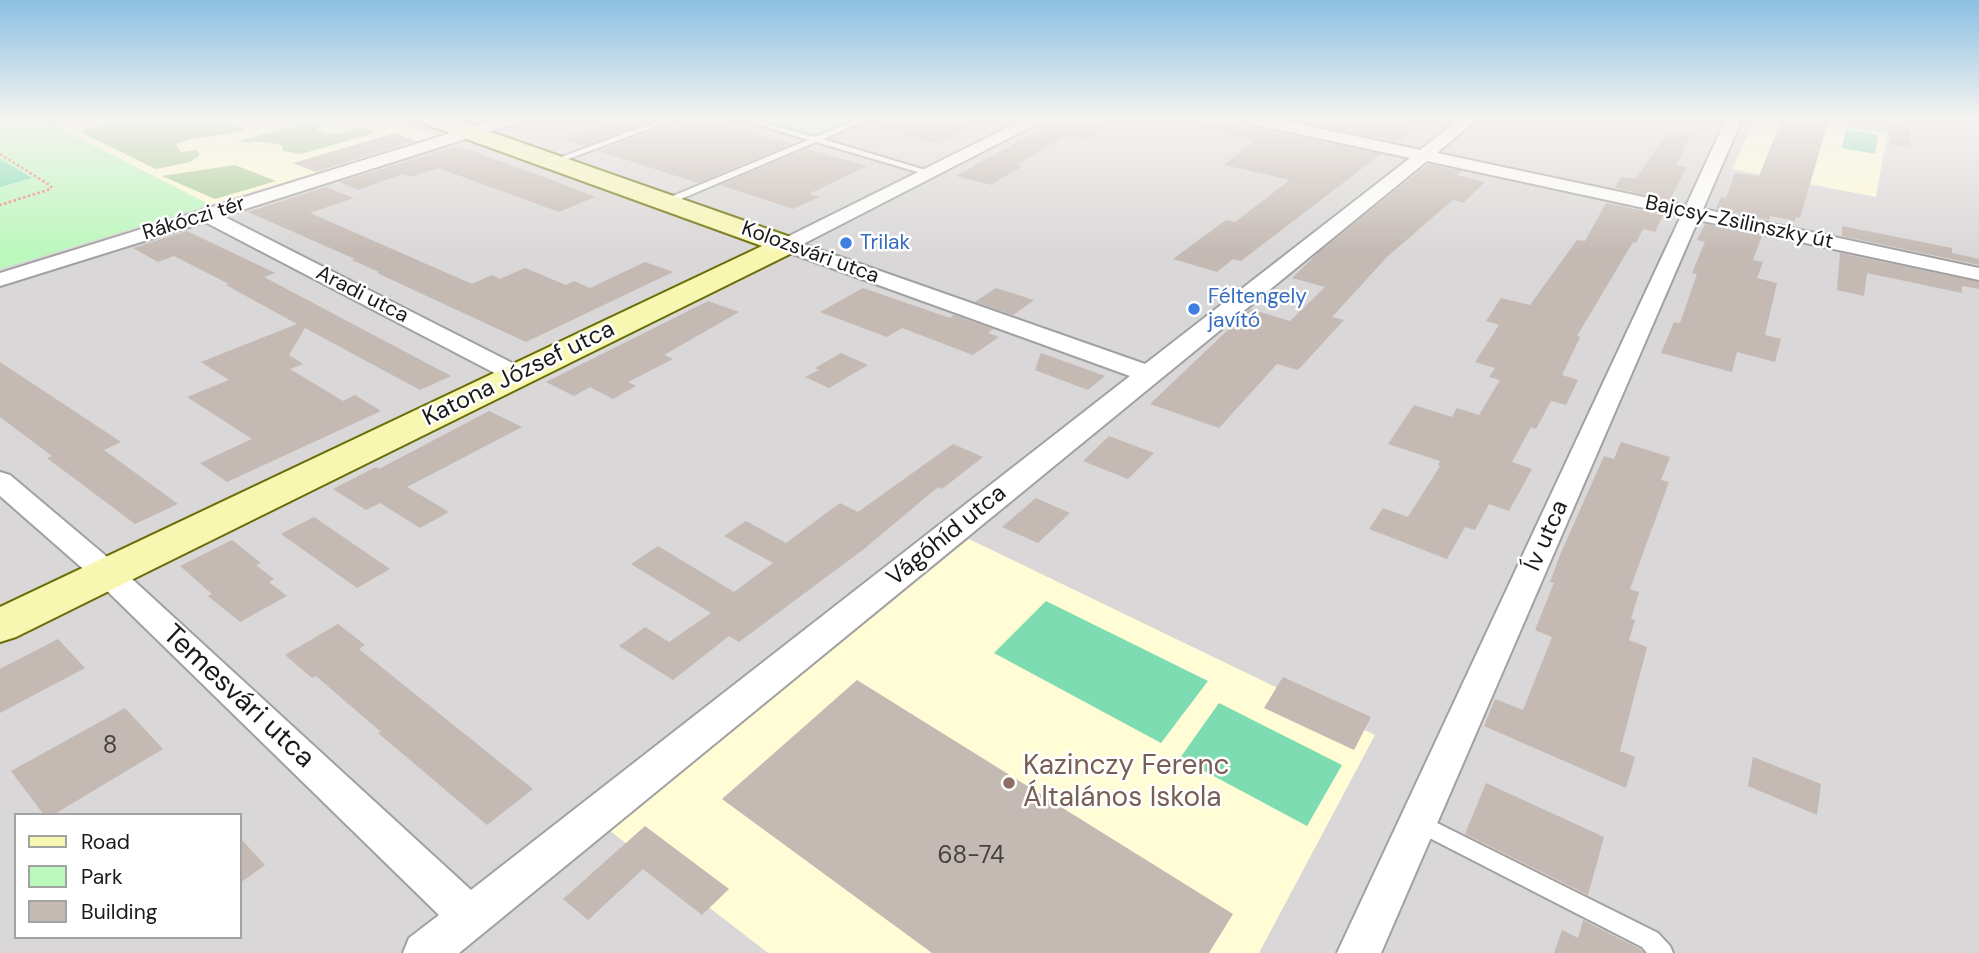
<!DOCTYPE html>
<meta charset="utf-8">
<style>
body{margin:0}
#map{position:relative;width:1979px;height:953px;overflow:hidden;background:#ece7e0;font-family:"DM Sans",sans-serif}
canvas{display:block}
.legend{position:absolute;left:14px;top:813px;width:228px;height:126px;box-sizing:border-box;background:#fff;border:2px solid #a3a3a3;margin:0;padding:9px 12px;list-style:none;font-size:21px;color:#1a1a1a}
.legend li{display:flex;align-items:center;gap:14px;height:35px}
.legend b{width:35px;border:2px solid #a3a3a3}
</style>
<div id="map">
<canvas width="1979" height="953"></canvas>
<ul class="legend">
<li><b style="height:9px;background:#f8f7b2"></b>Road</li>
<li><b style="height:19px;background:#bbf8bc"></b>Park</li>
<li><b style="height:19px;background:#c4b9b3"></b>Building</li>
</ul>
</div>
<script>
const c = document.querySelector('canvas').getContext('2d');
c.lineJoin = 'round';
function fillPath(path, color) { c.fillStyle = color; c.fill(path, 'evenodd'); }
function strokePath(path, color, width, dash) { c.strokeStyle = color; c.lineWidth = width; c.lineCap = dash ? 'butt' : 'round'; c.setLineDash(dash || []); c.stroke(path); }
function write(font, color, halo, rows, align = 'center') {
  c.font = font + ' "DM Sans",sans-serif'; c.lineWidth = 5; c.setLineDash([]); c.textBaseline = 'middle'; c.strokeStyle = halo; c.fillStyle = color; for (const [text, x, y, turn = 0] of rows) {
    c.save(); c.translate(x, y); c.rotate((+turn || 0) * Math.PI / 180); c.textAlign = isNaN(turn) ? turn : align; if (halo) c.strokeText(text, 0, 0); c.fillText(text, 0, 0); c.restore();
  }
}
fillPath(new Path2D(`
 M0 119H1979V953H0ZM16 815H240V937H16Z`), '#d9d7d7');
fillPath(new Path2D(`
 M75 119H390L436 136 210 205 53 125Z
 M1755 119H1801L1887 134 1876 197 1732 169Z
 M969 539 1375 735 1259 953H768L610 831Z`), '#fffcd6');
fillPath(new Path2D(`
 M145 119H219L246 130C222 136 200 135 176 144L181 152 197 150 200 155 190 162 156 169 82 133 87 129Z
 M314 121 322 123 315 129C320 131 327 134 332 134 347 134 361 122 375 133L301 154 283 151 282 145 267 142H235Z
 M235 165 276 181 215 199 162 176Z`), '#a8cc94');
fillPath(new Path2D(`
 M0 119H42L210 205 0 269Z
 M756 119H852L821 132 807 133Z`), '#bbf8bc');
fillPath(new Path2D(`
 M1846 129 1878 135 1875 154 1842 148Z
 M0 159 32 178 0 187Z
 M1046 601 1208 681 1161 743 994 653Z
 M1219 703 1342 765 1307 826 1180 758Z`), '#7ddcb1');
fillPath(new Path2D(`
 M622 119H655L584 146 562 139Z
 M703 119 793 144 698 183 598 151 674 122 675 129Z
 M873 119H990L938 144 872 126Z
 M1048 119H1123L1086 140 1068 135 1017 165 1023 166 991 185 955 176 1042 129 1035 127Z
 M1201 119H1242L1252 127 1381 154 1241 261 1233 259 1217 272 1173 259 1226 220 1235 222 1290 180 1224 165 1255 140 1200 128Z
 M1289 119H1409L1401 125 1417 129 1397 142Z
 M1782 119H1829L1800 218 1796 217 1795 221 1770 216 1769 220 1716 209 1721 197 1726 198 1735 173 1759 176Z
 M1889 123 1910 127V147L1889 144Z
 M1668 131 1691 135 1676 165 1687 167 1670 200 1615 188 1621 177 1634 179 1638 176Z
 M395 133 416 141 316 172 293 163Z
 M458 146 563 184 595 197 559 212 438 168 411 177 403 174 358 190 339 182Z
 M806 149 867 166 809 194 820 197 793 209 720 185Z
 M1428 164 1462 171 1457 175 1485 182 1463 203 1454 200 1449 203 1387 257 1332 317 1344 320 1298 370 1277 364 1219 428 1150 404 1250 309 1290 321 1325 287 1292 278 1319 252Z
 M325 187 354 198 310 213 472 284 492 275 500 279 525 268 566 285 574 281 590 288 645 262 673 272 526 342 377 273 379 272 352 260 355 259 248 212Z
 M1606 203 1663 215 1655 232 1643 229 1636 243 1633 242 1577 336 1580 337 1562 375 1578 380 1566 405 1551 401 1536 429 1531 427 1512 462 1532 469 1509 511 1489 504 1475 530 1465 527 1447 559 1369 529 1383 508 1408 517 1440 466 1438 465 1440 461 1388 444 1414 405 1452 417 1457 408 1479 415 1500 380 1489 377 1495 368 1475 362 1499 325 1486 321 1501 298 1530 305 1577 240 1585 241Z
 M1705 224 1762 236 1753 260 1763 262 1757 278 1777 283 1765 335 1781 339 1775 362 1737 352 1732 372 1661 353 1674 322 1680 323 1697 274 1692 273 1705 242 1697 240Z
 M1842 226 1952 248V253L1979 259V265L1842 236Z
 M187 231 275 273 264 277 451 376 420 390 305 328 289 355 303 364 290 369 343 401 355 395 381 411 227 482 200 463 252 439 187 397 229 380 201 362 297 324 226 285 229 284 174 256 158 262 133 248Z
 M1840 253 1979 282V289L1962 286V293L1867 273 1864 296 1837 290Z
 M863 288 950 318 954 315 993 329 988 333 999 337 973 355 902 328 887 337 820 312Z
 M996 288 1034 300 1013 315 975 302Z
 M708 301 739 312 664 355 673 359 628 382 636 386 613 399 590 387 574 396 546 382Z
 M841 353 868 365 829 388 805 377 819 370 815 368Z
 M1041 353 1105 376 1088 390 1035 370Z
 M0 362 121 442 104 450 178 504 135 524 47 458 52 456 0 417Z
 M489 411 522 427 407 487 449 512 420 528 380 503 366 510 333 489 376 467 379 469Z
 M1109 436 1154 453 1128 479 1083 461Z
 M1621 442 1670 457 1661 480 1669 482 1630 589 1639 592 1631 619 1635 620 1629 640 1647 647 1620 751 1635 757 1626 788 1484 726 1495 699 1523 710 1552 637 1535 630 1554 583 1550 582 1560 555 1604 456 1614 459Z
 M953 444 983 457 942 489 938 487 864 549 739 642 729 636 673 680 619 646 645 627 669 642 711 613 631 564 658 546 734 592 773 563 724 536 746 521 786 543 840 503 858 512Z
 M1036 498 1070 513 1038 543 1002 527Z
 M314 517 390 569 357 588 281 534Z
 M232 540 261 563 256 565 274 579 269 582 287 596 240 622 208 596 212 594 180 566Z
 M338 624 365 645 359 649 533 789 487 825 378 733 381 732 316 676 312 678 285 655Z
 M58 639 85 668 0 713V669Z
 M1283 677 1371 717 1354 750 1264 708Z
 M857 680 1233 914 1209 953H932L722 799Z
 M125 708 163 749 53 815H44L11 771Z
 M1753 757 1821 784 1817 815 1748 786Z
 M1486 783 1604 837 1588 895 1465 834Z
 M645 826 729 889 702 915 643 869 588 920 563 899Z
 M240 838 265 865 240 883Z
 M1583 920 1640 949 1644 953H1554L1562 930 1578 938Z`), '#c4b9b3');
const lane = new Path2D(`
 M663 119H675L555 164 548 162Z
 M740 119H753L815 137 858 119H869L823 139 935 173 928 175 816 142 669 204H663V200L808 140Z
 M1011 119H1025L1034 123 1030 125Z
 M1971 119H1979V122L1972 121Z
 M1419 814 1658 933 1670 946 1673 953H1647L1642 947 1412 829 1409 823 1412 817Z`);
const street = new Path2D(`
 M496 119H521L519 122 223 216 526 370 529 375 526 380 517 382 508 380 205 222 0 286V273Z
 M1025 119H1046L803 244 1145 364 1410 158 1253 124 1245 119H1276L1420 150 1459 119H1477L1437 153 1686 206 1726 119H1742L1703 209 1979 268V280L1698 220 1381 953H1337L1681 216 1427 161 459 953H403L409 938 439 915 97 581 0 496V472L10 475 119 567 471 890 1130 376 779 249 776 245 779 241Z`);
const secondary = new Path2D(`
 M422 119H454L796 239 800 245 796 251 16 637 0 642V607L762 246 425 124Z`);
strokePath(lane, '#a1a1a1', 4);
strokePath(street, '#a1a1a1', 4);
strokePath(secondary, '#696d05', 4);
strokePath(new Path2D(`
 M0 154 51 186V189L0 205`), '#f86b65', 2.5, [2.5, 2.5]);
fillPath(lane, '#fff');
fillPath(street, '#fff');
fillPath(secondary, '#f8f7b2');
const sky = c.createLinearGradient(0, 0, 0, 253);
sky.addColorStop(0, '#8bc0e2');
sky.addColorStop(0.47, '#f6f4f1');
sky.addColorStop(1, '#f6f4f100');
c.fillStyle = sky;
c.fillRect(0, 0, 1979, 253);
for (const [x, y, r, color] of [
 [846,243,7,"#3f7fe0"],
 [1194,309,7,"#3f7fe0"],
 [1009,783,7,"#8d6e63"]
]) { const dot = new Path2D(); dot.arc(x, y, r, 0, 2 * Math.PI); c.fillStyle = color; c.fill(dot); strokePath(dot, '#fff', 2.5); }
write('21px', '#1a1a1a', '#fff', [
 ["Rákóczi tér",194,219,-17],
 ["Bajcsy-Zsilinszky út",1739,223,12],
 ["Kolozsvári utca",810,253,20],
 ["Aradi utca",362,295,27]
]);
write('21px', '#366cbe', '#fff', [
 ["Trilak",860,243],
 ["Féltengely",1208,297],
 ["javító",1208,321]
], 'left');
write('24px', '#1a1a1a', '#fff', [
 ["Katona József utca",519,374,-26],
 ["Vágóhíd utca",947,536,-39],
 ["Ív utca",1547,536,-66]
]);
write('24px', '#444240', null, [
 ["8",110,747],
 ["68-74",971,857]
]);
write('28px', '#1a1a1a', '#fff', [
 ["Temesvári utca",238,697,43]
]);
write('28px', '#785e54', '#fff', [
 ["Kazinczy Ferenc",1023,767],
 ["Általános Iskola",1023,799]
], 'left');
</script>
